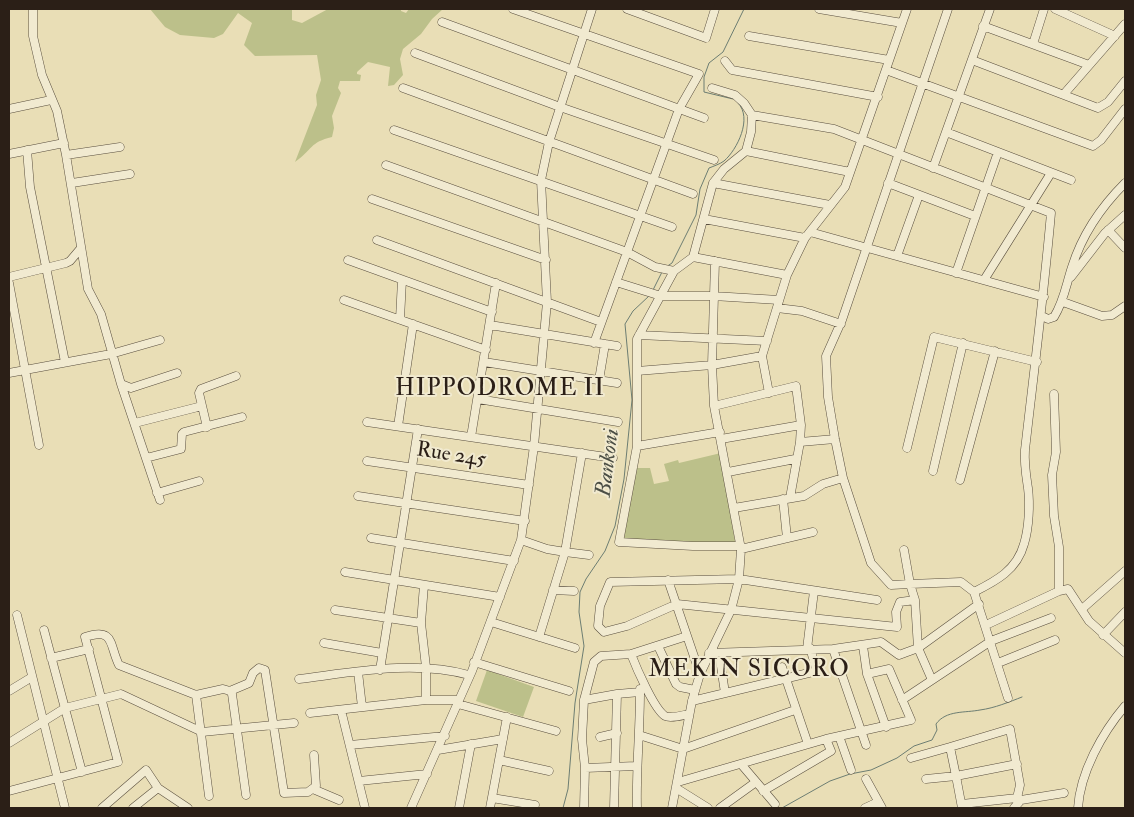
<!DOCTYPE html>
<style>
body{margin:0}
#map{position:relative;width:1134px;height:817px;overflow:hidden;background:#e9deb6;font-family:"IM FELL Double Pica",serif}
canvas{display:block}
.frame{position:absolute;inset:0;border:10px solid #2b1f17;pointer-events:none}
</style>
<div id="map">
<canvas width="1134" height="817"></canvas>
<div class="frame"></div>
</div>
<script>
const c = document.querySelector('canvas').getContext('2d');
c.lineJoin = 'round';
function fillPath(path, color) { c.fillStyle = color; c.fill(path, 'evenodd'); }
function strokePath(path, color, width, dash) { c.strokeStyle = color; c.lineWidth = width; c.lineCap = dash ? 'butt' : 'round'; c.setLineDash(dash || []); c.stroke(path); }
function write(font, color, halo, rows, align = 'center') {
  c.font = font + ' "IM FELL Double Pica",serif'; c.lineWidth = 4; c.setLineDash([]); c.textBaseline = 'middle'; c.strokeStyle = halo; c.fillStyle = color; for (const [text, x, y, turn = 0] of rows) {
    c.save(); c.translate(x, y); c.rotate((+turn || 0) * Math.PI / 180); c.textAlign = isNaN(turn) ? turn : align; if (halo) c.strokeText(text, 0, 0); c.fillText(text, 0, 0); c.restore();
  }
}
fillPath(new Path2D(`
 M150 9H292V20L302 23 328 9H401V11L406 13 409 9H443L432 19 421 34 403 49 400 59 403 75 394 85 388 86 390 67 368 62 357 72V74L361 75 360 81H340L338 88 341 93 332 116 334 128 332 137C310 142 312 150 295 162L317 105 316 95 321 80 317 55 255 56 244 45 252 23 238 13 223 34 214 38 180 35 165 27Z
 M721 453 735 542C698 545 661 540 624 539L634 468H650L654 484 669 481 664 464 678 460 679 463Z
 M487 670 534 687 523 717 476 701Z`), '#bcc08a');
strokePath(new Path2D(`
 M733 99 704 92V77L709 63 723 52 744 9
 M666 267 672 263 696 215 700 189 709 168C714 166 720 164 724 161 737 150 753 118 738 103
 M653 290 662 272
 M563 808 568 789 575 703 584 646 579 612 580 592 586 579 605 551 615 526 624 479 632 400 625 324 633 311 649 296
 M782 808 830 781 850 774 871 770 897 758 914 746 932 740 937 730 936 724C946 710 965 713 980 710 995 708 1009 702 1022 697`), '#6c7d72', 1);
const minor = new Path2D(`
 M33 9V36L42 75 57 111 66 155 88 289 101 314 121 384 131 388 177 373
 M513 9 699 74 679 109 594 343
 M627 9 706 38 715 9
 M819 9 902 23
 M1055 9 1115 36
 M442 22 704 118
 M983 26 1089 65
 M749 36 889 60
 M1033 44 1044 9
 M415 53 560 107 714 160
 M972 60 1098 108 1108 102 1125 81
 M725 61 732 70 878 97
 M886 70 1093 146 1101 140 1125 109
 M403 88 693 194
 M712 88 735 95 744 103 752 115 751 132 746 151 724 169 713 183 693 257 674 271 637 339V446L619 542 693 546H741
 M1064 94 1125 24
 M9 109 51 100
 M752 115 834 129 1051 213C1044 293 1034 371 1025 450 1024 464 1026 475 1028 488 1030 504 1029 528 1024 544 1017 570 996 581 974 592
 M394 130 672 227
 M946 132 1071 180
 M27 150 30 187 65 362
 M746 151 850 172
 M9 154 64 143
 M66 155 120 147
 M386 165 627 252 655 267 674 271
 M933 168 990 9
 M72 183 130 174
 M713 183 830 205
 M888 183 975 216
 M372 199 546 260
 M704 219 805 238
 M1108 230 1125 248
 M810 232 1044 297
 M377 240 601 322
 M897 256 919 195
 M693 257 787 275
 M348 260 492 312
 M956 273 998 152
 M9 277 66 263 70 261 81 248
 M1071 277 1105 233 1125 215
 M984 280 1051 173
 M616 282 661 296H713L779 300
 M9 283 39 445
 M344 300 486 350
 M1063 302 1102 316 1112 315 1125 306
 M777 308 802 311 841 324
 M1042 316 1048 319 1054 317C1064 301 1066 285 1072 267 1082 235 1102 206 1125 183
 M400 319 402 280
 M490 325 617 346
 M639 335 767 341
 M484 362 617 383
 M637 371 712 365 762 356
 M9 373 111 354 160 340
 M599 380 605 344
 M121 384 160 500
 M769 393 762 356 787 275 805 238 845 187 907 9
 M478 399 618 422
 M714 406 796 386 801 425 800 442 790 498
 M367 422 613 458
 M135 423 202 406
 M398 426 413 324
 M207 427 199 393 201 389 236 376
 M471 437 496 283
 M721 439 801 425
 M800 442 835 439
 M637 446 720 432
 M907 448 934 337 1037 362
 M582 453 565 552 589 555
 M146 458 181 449 182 434 184 432 242 417
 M367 461 529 485
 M933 471 963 343
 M728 472 795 459
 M960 480 995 351
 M157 493 199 481
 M358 496 525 521
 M783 499 787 538
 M734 508 804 496 823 484 843 478
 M371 538 514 561
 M521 540 547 549 565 552 539 637
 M741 549 813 532
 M904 550 910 584 961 582 974 592 1008 698
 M345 572 500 597
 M668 580 700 674
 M424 585 421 623 426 667V700
 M553 590 574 591
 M1059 591 1068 589 1089 621 1125 653
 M877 600 739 579 610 582 600 606 598 626 604 632 627 626 677 604 897 627 896 612 900 602 915 600
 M1082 609 1125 571
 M335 610 421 623
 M17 615 65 808
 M491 622 575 648
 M986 625 1059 591V547L1054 516 1052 475 1056 452 1054 394
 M44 630 82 772
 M1103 635 1125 612
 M324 643 382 653
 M658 646 676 684 680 687 695 690
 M863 646 867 674 886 727
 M807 649 814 591
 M833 649 866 745
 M709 653 833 649 881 642 899 655 918 648 979 604
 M719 653 725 693
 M631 654C636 667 654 709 665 716 671 719 683 715 689 714
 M51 658 89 649
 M474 662 569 691
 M998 663 1055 640
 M782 667 808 744
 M380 670 418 429
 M358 672 362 707
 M299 679C355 672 414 660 469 675
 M932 680 918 648 915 600 910 584 891 585 871 563 843 478 835 439 828 397 826 356 842 320 948 9
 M9 691 32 677
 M230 691 249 683 253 673 259 668 265 670 284 793 308 792 316 786 314 755
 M617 694 640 692V689
 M196 695 223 689 230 691 232 694 246 795
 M584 700 617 694 614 808
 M902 700 991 641 1051 618
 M692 701 817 671 810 648
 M458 704 556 731
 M341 710 365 808
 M310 713 426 700H459
 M639 735 683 749 795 710
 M839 736 851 770
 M600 737 617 733
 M9 743 65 708 121 694 202 732 294 723
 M350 745 445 736
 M950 747 1010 729 1020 785 1017 798 1021 800
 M438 750 503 739
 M911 758 950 747 956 776 1017 764
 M499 760 549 771
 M741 764 775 804
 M585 768 636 766
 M866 779 882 808
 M926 779 956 776 962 808
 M359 781 427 774
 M678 782 826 739 911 720 889 669 867 674
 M676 788 708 808
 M313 789 339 800
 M9 791 118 762 85 637C115 627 109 645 119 665L196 695 209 796
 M763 791 831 751 826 739
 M492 798 535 805
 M962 804 1017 798
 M102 808 146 770 158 788 188 808
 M133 808 158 788
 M411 808 472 671 521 540 534 446 547 302 541 180 549 142 592 9
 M459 808 471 744
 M490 808 507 717
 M584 808 585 768 582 739 584 700 594 662 601 656 631 654 687 636
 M637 808C636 769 640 731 640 692
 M672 808 692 701 700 674 731 610 739 579 741 549 714 406 712 365 715 261
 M720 808 756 782
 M865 808 878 802
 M1014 808 1021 800 1064 793
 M1078 808C1080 773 1102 733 1125 706`);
strokePath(minor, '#5a4f3f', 9);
strokePath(minor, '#f1ead0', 8);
write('21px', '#2b1f17', '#f1ead0', [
 ["Rue 245",451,456,9]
]);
write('italic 22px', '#4b4e45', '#f1ead0', [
 ["Bankoni",609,463,-83]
]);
c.letterSpacing = '1px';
write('24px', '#2b1f17', '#f1ead0', [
 ["HIPPODROME II",500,390],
 ["MEKIN SICORO",749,671]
]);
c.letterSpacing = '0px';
</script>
